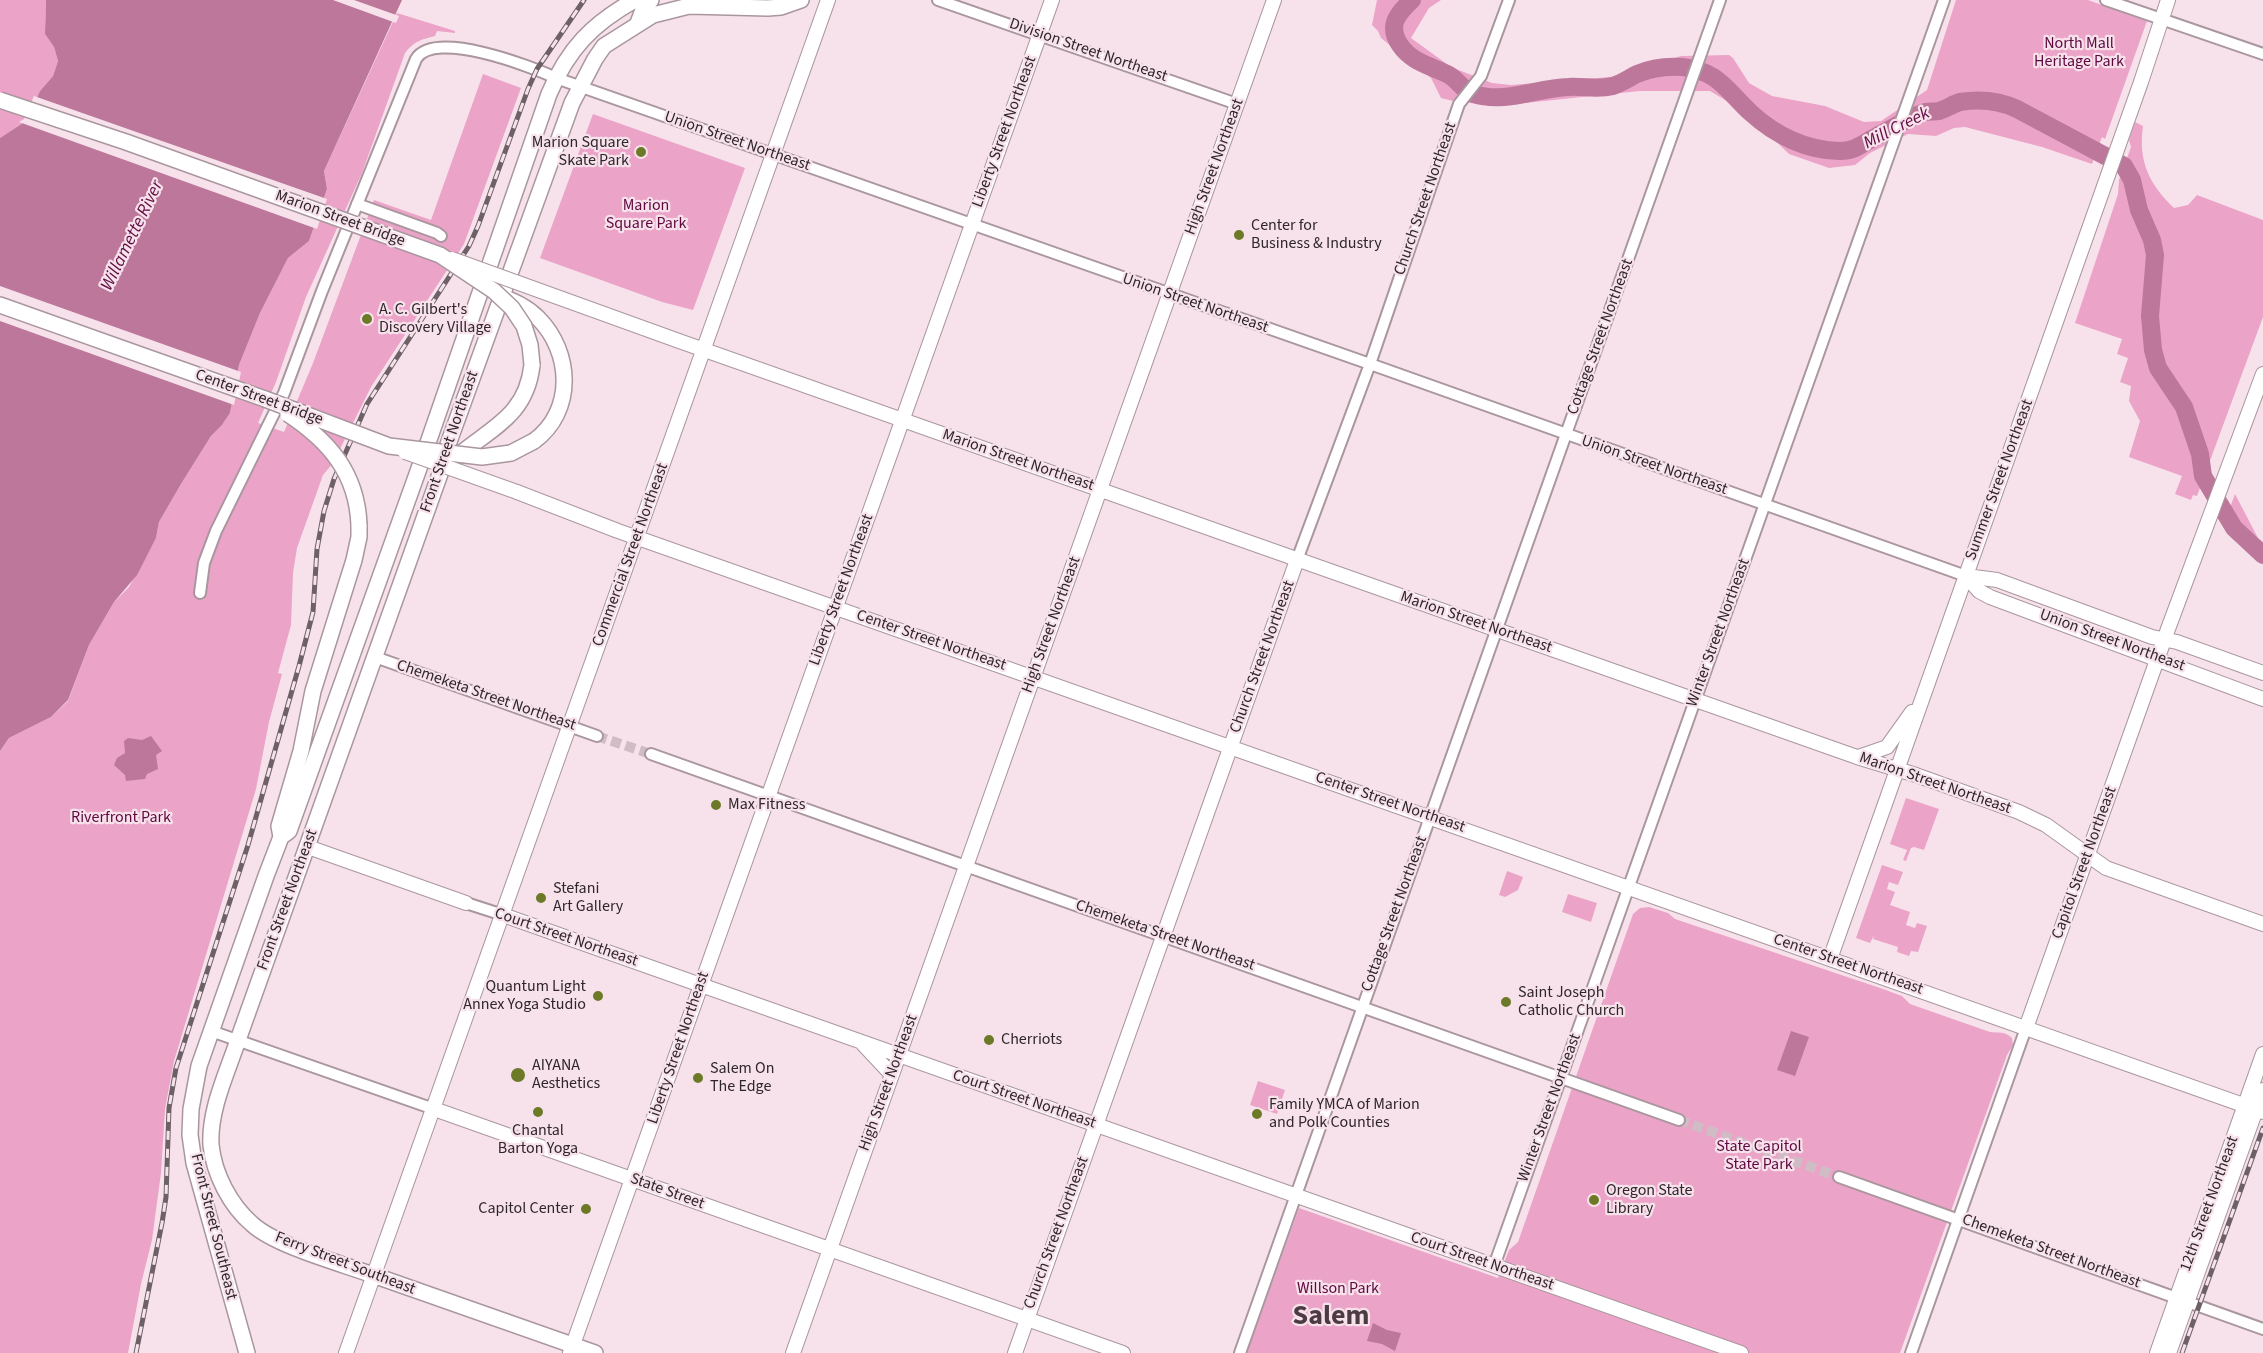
<!DOCTYPE html>
<style>
body{margin:0}
canvas{display:block;background:#f7e2ec}
</style>
<canvas width="2263" height="1353"></canvas>
<script>
const c = document.querySelector('canvas').getContext('2d');
c.lineJoin = 'round';
function fillPath(path, color) { c.fillStyle = color; c.fill(path, 'evenodd'); }
function strokePath(path, color, width, dash) { c.strokeStyle = color; c.lineWidth = width; c.lineCap = dash ? 'butt' : 'round'; c.setLineDash(dash || []); c.stroke(path); }
function write(font, color, halo, rows, align = 'center') {
  c.font = font + ' "Source Sans 3",sans-serif'; c.lineWidth = 4.5; c.setLineDash([]); c.textBaseline = 'middle'; c.strokeStyle = halo; c.fillStyle = color; for (const [text, x, y, turn = 0] of rows) {
    c.save(); c.translate(x, y); c.rotate((+turn || 0) * Math.PI / 180); c.textAlign = isNaN(turn) ? turn : align; if (halo) c.strokeText(text, 0, 0); c.fillText(text, 0, 0); c.restore();
  }
}
fillPath(new Path2D(`
 M0 0H46L45 34 54 47 58 61 53 76 40 91 26 121 0 138Z
 M1377 0H1441L1429 8 1411 38 1451 67 1492 83 1511 85 1610 77 1681 56 1729 55 1733 58 1749 83 1772 96 1825 106 1864 122 1881 121 1927 90 1956 0H2088L2147 21 2105 139 2102 137 2092 164 2042 147 1965 127 1954 128 1936 136 1908 134 1870 153 1855 165 1829 168 1789 154 1763 129 1725 100 1710 91H1640L1496 106 1453 101 1441 98 1431 78 1381 38 1378 31 1372 25Z
 M397 13 455 31V33L437 31 435 36C422 39 413 42 405 53L362 173 306 297 276 382 258 423 284 432 313 363 374 200 431 220 483 74 521 88 464 244 371 387 333 463 323 475 297 548 293 573 291 625 278 673 282 674 269 722 256 789 174 1061 165 1109 161 1173 152 1240 141 1284 128 1353H0V751L9 738 51 717 68 701 89 645 114 602 129 587 156 538 159 522 181 484 211 436 222 425 230 413 239 365 260 313 288 258 309 241 327 189 324 171Z
 M593 114 745 168 693 310 662 302 540 258Z
 M2135 122 2143 126C2138 161 2149 184 2174 208L2188 205 2197 195 2263 220V317L2197 496 2193 495 2191 500 2175 494 2182 476 2129 457 2140 421 2129 401 2131 386 2120 382 2128 358 2117 354 2122 339 2075 323 2118 194 2119 180 2131 147 2129 140Z
 M2235 494 2258 538 2263 542V561L2223 526Z
 M1906 798 1939 809 1924 850 1914 847 1911 848 1906 861 1903 860 1907 850 1890 844Z
 M1882 865 1903 872 1898 885 1889 882 1887 889 1895 892 1890 905 1910 912 1906 925 1915 928 1917 923 1927 926 1918 952 1911 951 1909 956 1897 952 1898 947 1873 939 1874 935 1870 943 1856 938Z
 M1507 871 1523 877 1518 890 1505 897 1499 895Z
 M1568 894 1597 903 1591 922 1562 912Z
 M1649 907 1668 913 1675 919 1883 989 1902 996 1910 1004 1990 1032C1998 1033 2005 1031 2012 1038L2013 1045 2007 1055 1900 1353H1247L1299 1208 1498 1278 1509 1250 1518 1242 1633 914 1640 908Z
 M1258 1081 1285 1090 1277 1114 1250 1105Z`), '#eba4c8');
fillPath(new Path2D(`
 M46 0H402L324 171 327 189 309 241 288 258 260 313 239 365 230 413 222 425 211 436 181 484 159 522 156 538 137 575 114 602 89 645 68 700 51 717 9 738 0 751V138L26 121 40 91 53 76 58 61 54 47 45 34Z
 M151 736 162 751 156 755 158 769 147 774 145 779 126 781 125 775 114 765 117 758 125 753 124 741 128 738 142 740Z
 M1791 1031 1809 1037 1795 1076 1777 1070Z
 M1373 1323 1387 1330 1401 1333 1395 1351 1382 1344 1367 1341Z`), '#bc779a');
fillPath(new Path2D(`
 M333 0H354L399 16 396 23Z
 M34 96 327 199 317 229 19 122 24 119Z
 M0 286 241 372 234 405 0 321Z`), '#f7e2ec');
strokePath(new Path2D(`
 M1412 0C1397 14 1387 26 1400 45 1412 63 1432 66 1449 75 1458 80 1463 91 1474 94 1504 104 1537 88 1568 87 1584 86 1597 90 1613 86 1622 83 1629 78 1637 74 1651 68 1667 66 1682 67 1719 71 1726 90 1751 113 1775 135 1807 151 1840 151 1856 151 1863 143 1877 136 1892 129 1909 117 1925 112 1930 111 1935 112 1939 111 1946 109 1953 104 1960 102 1979 99 2000 101 2017 109L2124 166 2132 180 2139 210 2152 240 2155 255 2150 316 2153 350 2158 368 2184 407 2200 454 2203 476 2234 528 2263 555`), '#bc779a', 18);
strokePath(new Path2D(`
 M597 736 651 754
 M1679 1120 1839 1177`), '#cfbcc5', 10, [10, 5]);
const minor = new Path2D(`
 M938 0 1237 104
 M2106 0 2263 54
 M357 204 437 233 441 236
 M1297 560 1370 364 1459 104 1481 76 1509 0
 M200 593 204 563 216 531 284 393 322 291 416 59C434 29 530 66 556 78L1370 364 1966 576
 M375 657 597 736
 M651 754 1679 1120
 M466 903 503 915
 M211 1031 434 1109
 M1839 1177 2263 1329
 M1494 1266 1944 0
 M1240 1353 1720 0
 M1911 1353 2026 1028`);
const major = new Path2D(`
 M679 341 1857 757 1916 775 2019 812 2046 825 2106 868 2263 924
 M517 492 618 531 2263 1112
 M1966 576 1979 591 1990 597 2263 699
 M1966 576 1997 580 2152 637 2177 642 2263 673
 M1858 757 1887 747 1912 712
 M308 847 466 903
 M503 915 1741 1353
 M1830 959 2141 82 2168 0
 M2026 1028 2168 629 2263 374
 M863 1044 892 1075
 M434 1109 1123 1353
 M346 1353 828 0
 M570 1353 1052 0
 M793 1353 1274 0
 M1015 1353 1297 560
 M2157 1353 2263 1054
 M2169 1353 2263 1090`);
const highway = new Path2D(`
 M638 23 643 10 651 0
 M501 296C515 302 527 307 538 318 572 352 575 411 534 441
 M0 305 265 399
 M452 461C487 429 526 419 532 365
 M281 837 279 826 301 751 313 691 354 560 359 537V525
 M247 1353 194 1163 190 1135 191 1109 199 1066 266 876 281 837 289 831 422 460 549 94C568 49 592 24 635 0
 M595 1353C521 1327 447 1301 373 1275 340 1263 276 1246 252 1224 230 1205 214 1174 211 1145 209 1110 227 1073 238 1040L441 471 446 450 572 103 595 59 604 46 653 15 689 6 768 8 781 7 801 0`);
strokePath(minor, '#aa969f', 14);
strokePath(major, '#aa969f', 16);
strokePath(highway, '#aa969f', 18);
strokePath(minor, '#fff', 10);
strokePath(major, '#fff', 14);
strokePath(highway, '#fff', 15);
const rail = new Path2D(`
 M136 1353 162 1223 166 1197 169 1108 176 1068 248 845 299 666 313 612 317 549 324 511 334 479 367 404 469 246 478 226 528 89 537 69 584 0
 M2182 1353 2263 1128`);
strokePath(rail, '#6d6167', 5);
strokePath(rail, '#f7e2ec', 3, [9]);
const majorBridge = new Path2D(`
 M452 259 679 341
 M405 452 517 492`);
const highwayBridge = new Path2D(`
 M0 100 126 142 440 255 494 291 512 308 524 326 530 345 532 365
 M265 399 389 446 482 457 511 453 534 441
 M288 414C329 441 357 473 359 525`);
strokePath(majorBridge, '#aa969f', 16, []);
strokePath(highwayBridge, '#aa969f', 18, []);
strokePath(majorBridge, '#fff', 14);
strokePath(highwayBridge, '#fff', 15);
for (const [x, y, r, color] of [
 [641,152,6,"#6c7a27"],
 [1239,235,6,"#6c7a27"],
 [367,319,6,"#6c7a27"],
 [716,805,6,"#6c7a27"],
 [541,898,6,"#6c7a27"],
 [598,996,6,"#6c7a27"],
 [1506,1002,6,"#6c7a27"],
 [989,1040,6,"#6c7a27"],
 [518,1075,8,"#6c7a27"],
 [698,1078,6,"#6c7a27"],
 [538,1112,6,"#6c7a27"],
 [1257,1114,6,"#6c7a27"],
 [1594,1200,6,"#6c7a27"],
 [586,1209,6,"#6c7a27"]
]) { const dot = new Path2D(); dot.arc(x, y, r, 0, 2 * Math.PI); c.fillStyle = color; c.fill(dot); strokePath(dot, '#f7e2ec', 2); }
write('16px', '#5e083f', '#f7e2ec', [
 ["North Mall",2079,44],
 ["Heritage Park",2079,62],
 ["Marion",646,206],
 ["Square Park",646,224],
 ["Riverfront Park",121,818],
 ["State Capitol",1759,1147],
 ["State Park",1759,1165],
 ["Willson Park",1338,1289]
]);
write('16px', '#2e262a', '#f7e2ec', [
 ["Division Street Northeast",1088,51,19],
 ["Liberty Street Northeast",1005,132,-70],
 ["Union Street Northeast",737,142,19],
 ["High Street Northeast",1215,167,-70],
 ["Church Street Northeast",1426,199,-71],
 ["Marion Street Bridge",340,219,20],
 ["Union Street Northeast",1195,304,19],
 ["Cottage Street Northeast",1601,337,-70],
 ["Center Street Bridge",259,398,20],
 ["Front Street Northeast",450,442,-71],
 ["Marion Street Northeast",1018,461,19],
 ["Union Street Northeast",1654,466,19],
 ["Summer Street Northeast",2000,480,-70],
 ["Commercial Street Northeast",631,555,-70],
 ["Liberty Street Northeast",842,590,-70],
 ["Marion Street Northeast",1476,623,19],
 ["High Street Northeast",1052,625,-70],
 ["Winter Street Northeast",1719,633,-70],
 ["Center Street Northeast",931,641,19],
 ["Union Street Northeast",2112,641,20],
 ["Church Street Northeast",1263,657,-70],
 ["Chemeketa Street Northeast",486,696,19],
 ["Marion Street Northeast",1935,784,19],
 ["Center Street Northeast",1390,803,19],
 ["Capitol Street Northeast",2085,863,-70],
 ["Front Street Northeast",288,900,-70],
 ["Cottage Street Northeast",1395,914,-70],
 ["Chemeketa Street Northeast",1165,936,19],
 ["Court Street Northeast",566,938,19],
 ["Center Street Northeast",1848,965,19],
 ["Liberty Street Northeast",679,1048,-71],
 ["High Street Northeast",889,1083,-70],
 ["Court Street Northeast",1024,1100,19],
 ["Winter Street Northeast",1550,1108,-70],
 ["State Street",667,1192,20],
 ["12th Street Northeast",2210,1204,-70],
 ["Front Street Southeast",213,1227,76],
 ["Church Street Northeast",1057,1233,-70],
 ["Chemeketa Street Northeast",2051,1252,20],
 ["Court Street Northeast",1482,1262,19],
 ["Ferry Street Southeast",345,1264,21]
]);
write('16px', '#2e262a', '#f7e2ec', [
 ["Marion Square",629,143,"right"],
 ["Skate Park",629,161,"right"],
 ["Center for",1251,226],
 ["Business & Industry",1251,244],
 ["A. C. Gilbert's",379,310],
 ["Discovery Village",379,328],
 ["Max Fitness",728,805],
 ["Stefani",553,889],
 ["Art Gallery",553,907],
 ["Quantum Light",586,987,"right"],
 ["Annex Yoga Studio",586,1005,"right"],
 ["Saint Joseph",1518,993],
 ["Catholic Church",1518,1011],
 ["Cherriots",1001,1040],
 ["AIYANA",532,1066],
 ["Aesthetics",532,1084],
 ["Salem On",710,1069],
 ["The Edge",710,1087],
 ["Family YMCA of Marion",1269,1105],
 ["and Polk Counties",1269,1123],
 ["Chantal",538,1131,"center"],
 ["Barton Yoga",538,1149,"center"],
 ["Oregon State",1606,1191],
 ["Library",1606,1209],
 ["Capitol Center",574,1209,"right"]
], 'left');
write('italic 18px', '#620d43', '#f7e2ec', [
 ["Mill Creek",1897,129,-27],
 ["Willamette River",133,236,-64]
]);
write('bold 28px', '#4c3b43', '#f7e2ec', [
 ["Salem",1331,1318]
]);
</script>
